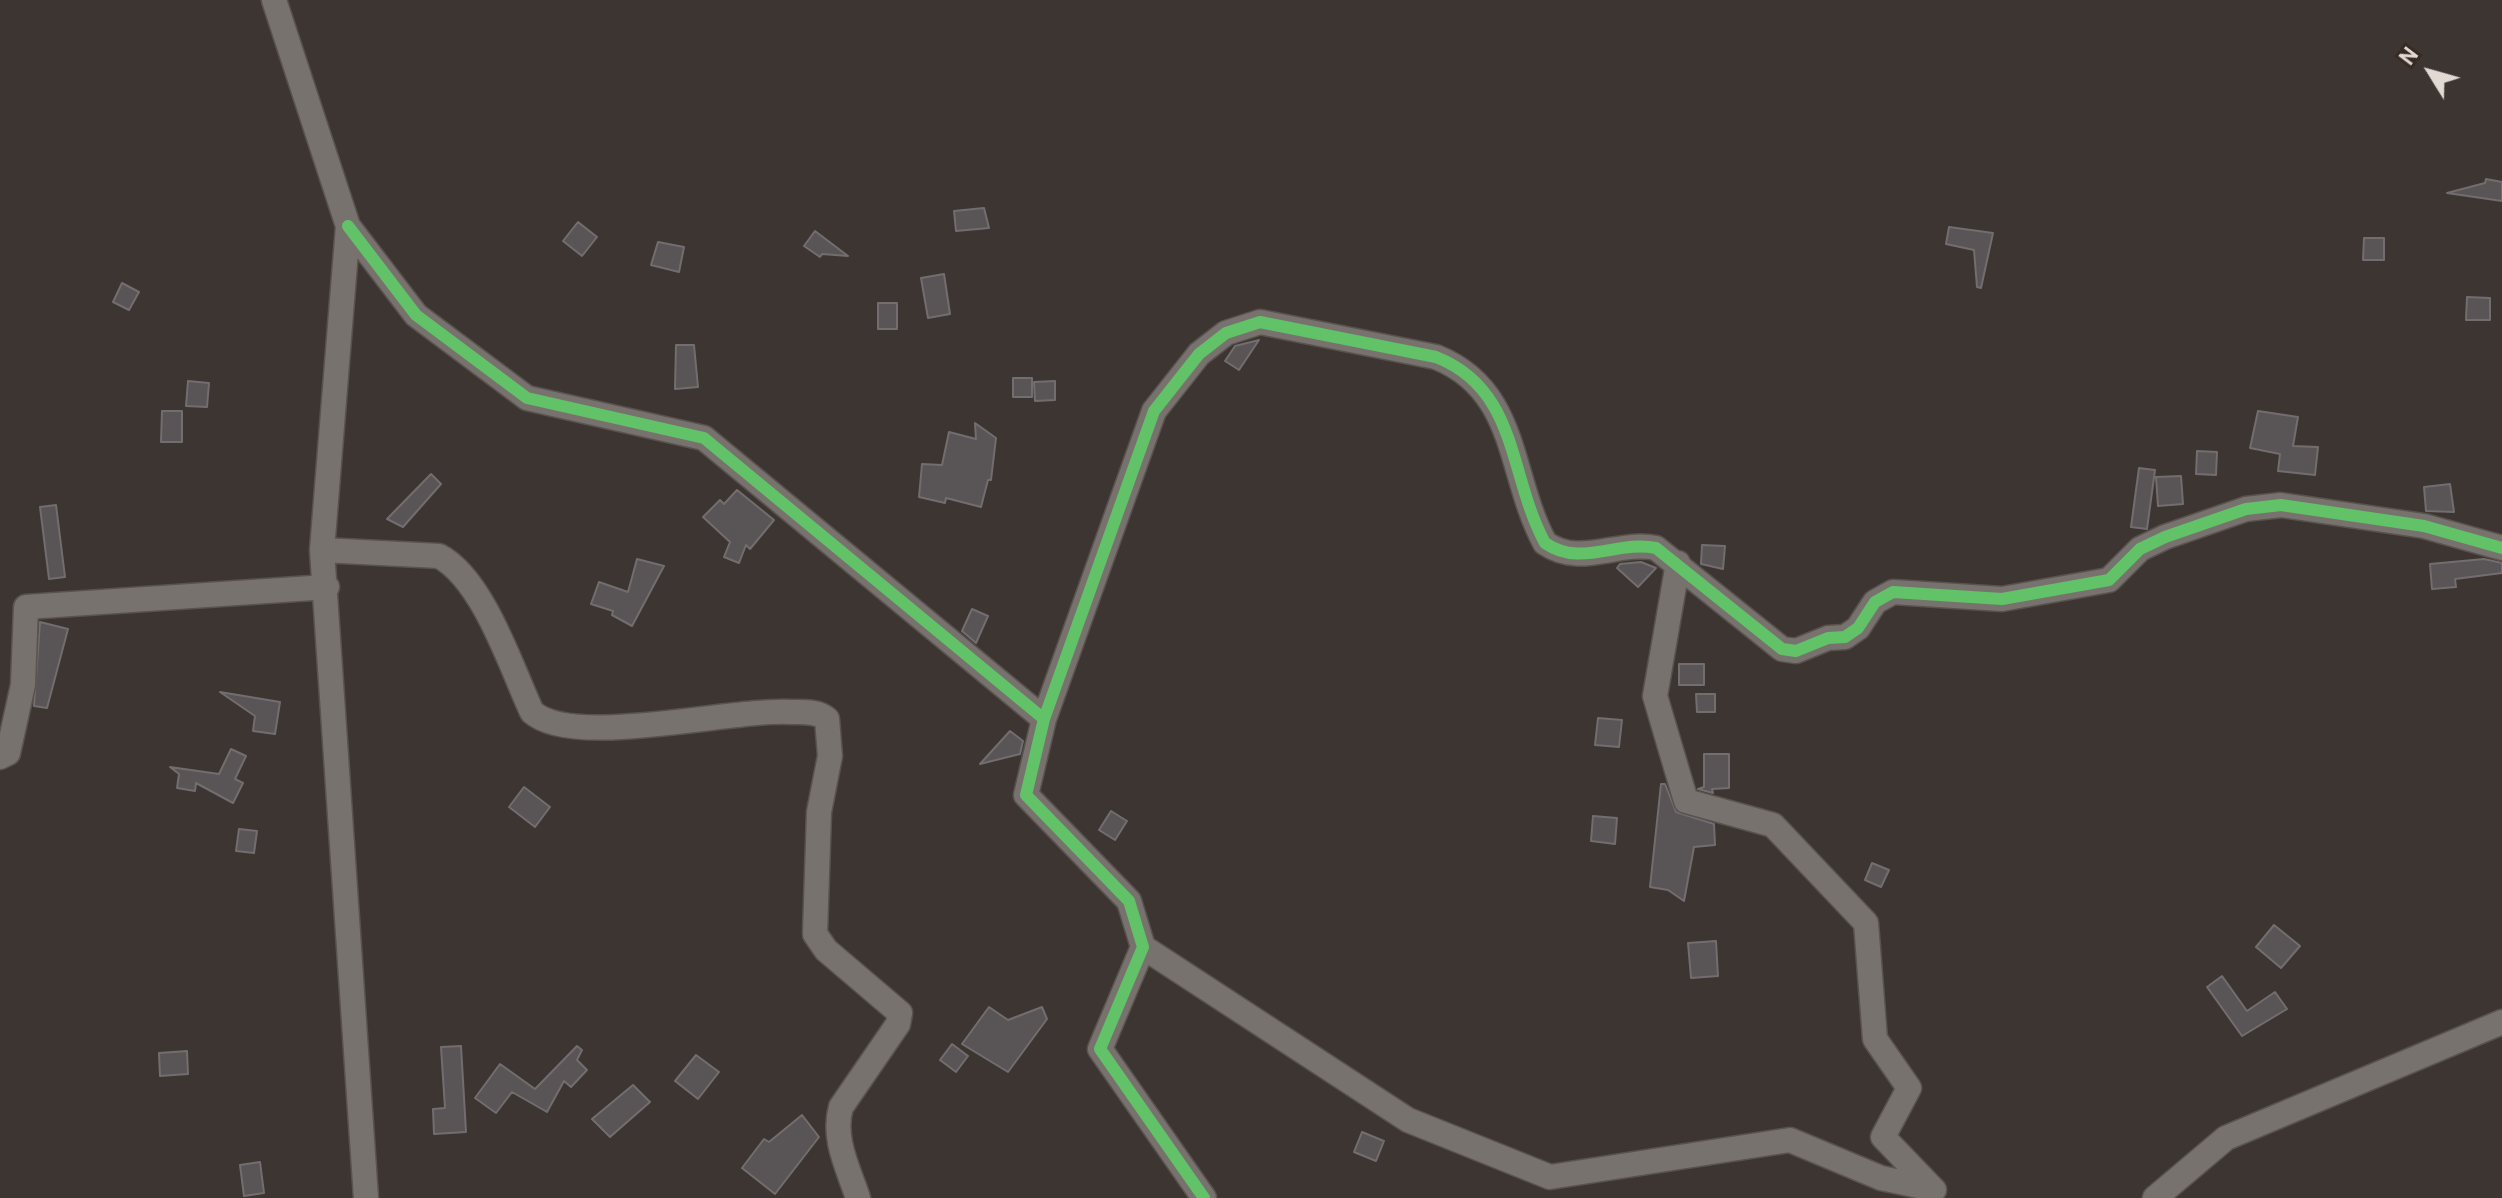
<!DOCTYPE html>
<style>
body{margin:0}
#map{position:relative;width:2502px;height:1198px;overflow:hidden;background:#3d3531;font-family:Overpass,sans-serif}
canvas{display:block}
.north{position:absolute;left:2390px;top:32px;width:80px;height:80px;-webkit-text-stroke:6px #372a22;paint-order:stroke;rotate:307deg;font-size:22px;font-weight:700;line-height:32px;text-align:center;color:#e2d9d4}
.north::after{content:'';display:block;margin:auto;width:28px;height:36px;background:#e2d9d4;clip-path:polygon(50% 0,100% 100%,50% 72%,0 100%)}
</style>
<div id="map">
<canvas width="2502" height="1198"></canvas>
<div class="north">N</div>
</div>
<script>
const c = document.querySelector('canvas').getContext('2d');
c.lineJoin = 'round';
function fillPath(path, color) { c.fillStyle = color; c.fill(path, 'evenodd'); }
function strokePath(path, color, width, dash) { c.strokeStyle = color; c.lineWidth = width; c.lineCap = dash ? 'butt' : 'round'; c.setLineDash(dash || []); c.stroke(path); }
const building = new Path2D(`
 M2486 179 2502 182V201L2447 193 2485 183Z
 M984 208 989 228 956 231 954 211Z
 M578 222 597 237 582 256 563 241Z
 M1949 227 1993 233 1981 288 1977 287 1974 250 1946 244Z
 M815 231 848 256 822 254 820 257 804 246Z
 M2364 238H2384V260H2363Z
 M658 242 684 247 679 272 651 265Z
 M944 274 950 314 928 318 921 278Z
 M122 283 139 292 129 310 113 302Z
 M2467 297 2490 298V320H2466Z
 M878 303H897V329H878Z
 M1259 340 1239 370 1225 361 1235 346Z
 M676 345H694L698 387 675 389Z
 M1013 378H1032V397H1013Z
 M188 381 209 383 207 407 186 406Z
 M1055 381V400L1035 401 1034 382Z
 M162 411H182V442H161Z
 M2258 411 2298 417 2293 446 2318 447 2315 475 2278 471 2280 454 2250 448Z
 M975 423 996 438 991 480H988L981 507 946 498 945 503 919 497 922 464 942 465 949 432 976 439Z
 M2197 451 2217 452 2216 475 2196 474Z
 M2139 468 2155 470 2147 529 2131 527Z
 M431 474 441 484 403 527 387 519Z
 M2181 476 2183 504 2158 506 2156 477Z
 M2450 484 2454 512 2426 511 2424 487Z
 M737 490 774 520 750 549 746 545 739 563 724 557 730 542 703 517 720 500 724 504Z
 M56 505 65 577 49 579 40 507Z
 M1702 545 1725 546 1723 569 1701 564Z
 M637 559 664 566 632 626 612 615 613 611 591 604 599 582 628 592Z
 M2484 559 2502 563V573L2455 579 2456 587 2432 589 2430 564Z
 M1641 562 1656 568 1638 587 1617 568 1620 564Z
 M972 609 988 616 976 643 962 631Z
 M40 622 68 629 47 708 34 706Z
 M1679 664H1704V685H1679Z
 M220 692 280 702 275 734 253 731 255 716Z
 M1696 694H1715V712H1697Z
 M1598 718 1622 720 1619 747 1595 745Z
 M1010 731 1023 741 1020 754 980 764Z
 M231 749 246 756 235 779 243 783 233 803 196 783 195 791 177 788 179 774 170 767 219 774Z
 M1704 754H1729V788L1712 789 1713 793 1698 789 1704 787Z
 M1661 784H1665L1676 812 1714 824 1715 845 1694 847 1684 901 1668 890 1650 887Z
 M524 787 550 807 535 827 509 807Z
 M1111 811 1127 821 1115 840 1099 830Z
 M1593 816 1617 818 1615 844 1591 841Z
 M239 829 257 831 254 853 236 851Z
 M1872 863 1889 870 1881 887 1865 880Z
 M2274 925 2300 946 2281 968 2256 947Z
 M1716 941 1718 976 1691 978 1688 943Z
 M2222 976 2247 1011 2275 992 2287 1009 2242 1036 2207 987Z
 M989 1007 1008 1020 1042 1007 1047 1019 1008 1072 962 1044Z
 M952 1044 968 1056 956 1072 940 1060Z
 M461 1046 466 1132 434 1134 433 1109 445 1108 441 1047Z
 M577 1046 582 1050 577 1060 587 1070 571 1087 564 1081 547 1112 512 1092 496 1113 475 1098 500 1064 535 1089Z
 M187 1051 188 1074 160 1076 159 1053Z
 M696 1055 719 1072 698 1099 675 1081Z
 M633 1085 650 1102 610 1137 592 1119Z
 M802 1115 819 1137 775 1194 742 1168 764 1139 769 1142Z
 M1362 1132 1384 1141 1376 1161 1354 1152Z
 M260 1162 264 1193 244 1196 240 1165Z`);
fillPath(building, '#595455');
strokePath(building, '#726d6f', 2);
const minor = new Path2D(`
 M274 0 348 226 322 550 366 1198
 M348 226 416 315 527 398 704 438 1044 719 1026 795 1129 901 1143 947 1100 1049 1204 1198
 M322 550 439 556C483 579 511 667 532 712 573 749 732 708 792 712 804 712 818 711 827 719L830 756 819 812 815 934 826 950 900 1013 898 1024 841 1107C832 1138 848 1168 858 1198
 M1678 563 1655 696 1686 801 1773 825 1866 923 1875 1039 1909 1088 1883 1137 1934 1190
 M1044 719 1154 411 1199 354 1226 333 1260 322 1436 357C1519 390 1508 475 1545 543 1581 568 1617 540 1656 548L1782 649 1796 651 1828 638 1845 637 1858 628 1875 602 1893 592 2002 599 2109 580 2140 549 2165 537 2246 509 2281 505 2424 526 2502 548
 M0 757 8 753 23 685 26 607 327 587
 M1143 947 1408 1120 1550 1177 1790 1140 1881 1178 1933 1189
 M2155 1198 2226 1138 2502 1022`);
strokePath(minor, '#59524e', 27);
strokePath(minor, '#78726f', 24);
strokePath(new Path2D(`
 M348 226 416 315 527 398 704 438 1044 719 1026 795 1129 901 1143 947 1100 1049 1204 1198
 M1044 719 1154 411 1199 354 1226 333 1260 322 1436 357C1519 390 1508 475 1545 543 1581 568 1617 540 1656 548L1782 649 1796 651 1828 638 1845 637 1858 628 1875 602 1893 592 2002 599 2109 580 2140 549 2165 537 2246 509 2281 505 2424 526 2502 548`), '#61c268', 12);
</script>
